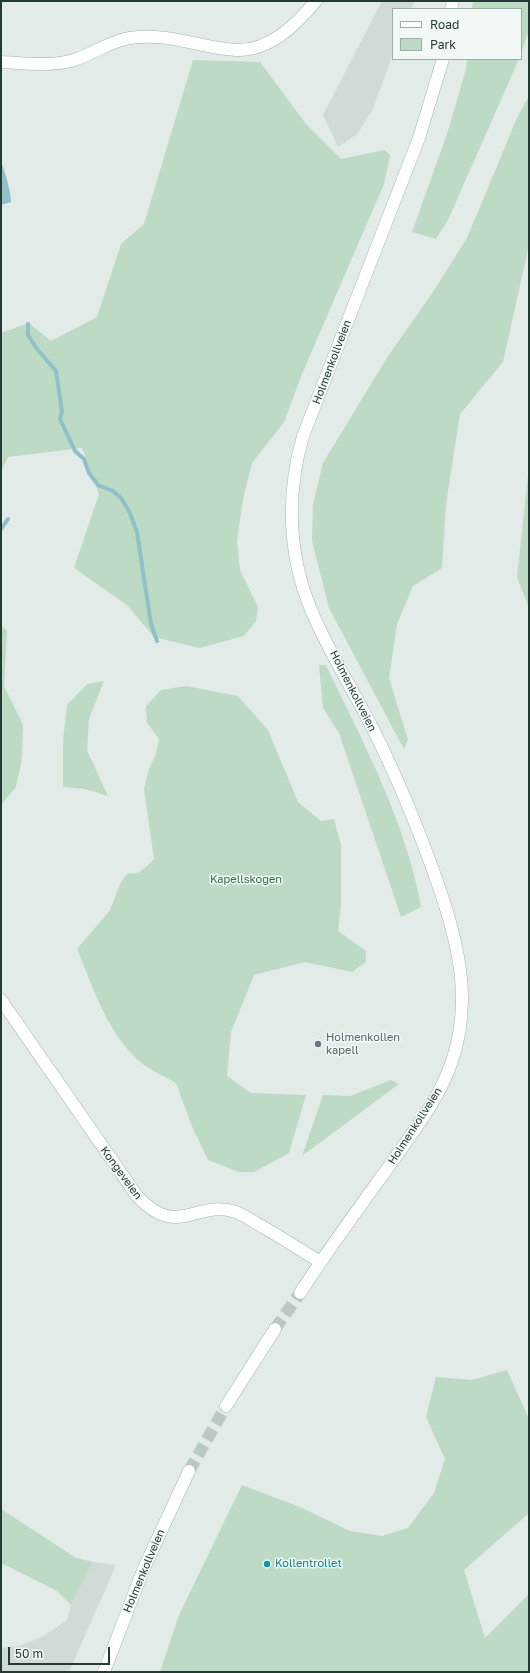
<!DOCTYPE html>
<style>
body{margin:0}
#map{position:relative;width:530px;height:1673px;overflow:hidden;background:#e2ebe7;font-family:"Golos Text",sans-serif}
canvas{display:block}
.frame{position:absolute;inset:0;border:2px solid #243a34;pointer-events:none}
.legend{position:absolute;left:392px;top:8px;width:130px;height:52px;box-sizing:border-box;background:#f2f8f5;border:1px solid #a0aca8;margin:0;padding:5px 7px;list-style:none;font-size:12px;color:#243a34}
.legend li{display:flex;align-items:center;gap:8px;height:20px}
.legend b{width:20px;border:1px solid #a0aca8}
.scale{position:absolute;left:8px;top:1647px;width:102px;height:18px;box-sizing:border-box;border:2px solid #243a34;border-top:0;padding-left:5px;font-size:12px;line-height:14px;white-space:nowrap;color:#243a34;-webkit-text-stroke:3px #f2f8f5;paint-order:stroke}
</style>
<div id="map">
<canvas width="530" height="1673"></canvas>
<div class="frame"></div>
<ul class="legend">
<li><b style="height:5px;background:#fff"></b>Road</li>
<li><b style="height:11px;background:#bddac5"></b>Park</li>
</ul>
<div class="scale">50 m</div>
</div>
<script>
const c = document.querySelector('canvas').getContext('2d');
c.lineJoin = 'round';
function fillPath(path, color) { c.fillStyle = color; c.fill(path, 'evenodd'); }
function strokePath(path, color, width, dash) { c.strokeStyle = color; c.lineWidth = width; c.lineCap = dash ? 'butt' : 'round'; c.setLineDash(dash || []); c.stroke(path); }
function write(font, color, halo, rows, align = 'center') {
  c.font = font + ' "Golos Text",sans-serif'; c.lineWidth = 3; c.setLineDash([]); c.textBaseline = 'middle'; c.strokeStyle = halo; c.fillStyle = color; for (const [text, x, y, turn = 0] of rows) {
    c.save(); c.translate(x, y); c.rotate((+turn || 0) * Math.PI / 180); c.textAlign = isNaN(turn) ? turn : align; if (halo) c.strokeText(text, 0, 0); c.fillText(text, 0, 0); c.restore();
  }
}
fillPath(new Path2D(`
 M382 1H415L411 9H393V54L372 111 357 134 338 147 323 115Z
 M93 1562 116 1565 69 1672H1V1648L19 1646 44 1636 67 1620 71 1605Z`), '#d0dad6');
fillPath(new Path2D(`
 M473 1H529V31L521 53V9H472Z
 M467 59H519L448 220 436 239 412 232 447 134 466 69Z
 M193 60 260 62 306 124 341 159 385 150 390 155 384 184 302 374 284 422 252 463 243 499 237 541 240 570 258 607 256 621 244 636 199 648 154 637 127 605 74 568 99 494 82 448 8 457 1 472V333L29 323 51 341 97 317 121 244 144 224Z
 M529 96V245L503 362 460 414 446 504 442 568 413 586 397 624 389 678 408 740 404 749 329 608 312 541 313 504 323 463 388 356 431 295 467 238 517 118Z
 M528 476H529V608L517 577Z
 M1 626 7 631 4 686 23 725 22 759 16 787 1 805Z
 M319 665H326C363 743 406 821 421 907L401 917 339 733 323 708Z
 M104 681 89 719 87 750 108 796 85 789 63 787V740L67 705 87 684Z
 M186 686 238 696 268 730 298 802 321 821 334 819 341 845V905L338 931 366 951V962L352 972 305 962 254 975 231 1032 227 1076 251 1093 306 1095 289 1153 254 1172H239L208 1160 193 1129 176 1083C166 1077 154 1072 144 1065 108 1037 94 989 77 949L110 910 121 882 128 873C139 876 147 866 154 859L144 789 149 769 156 754 159 739 147 723 146 706 161 690Z
 M391 1080 399 1084 302 1156 323 1095 350 1096Z
 M507 1370 529 1419V1513L464 1570 485 1638 529 1594V1672H160L179 1615 242 1485 300 1507 350 1531 382 1536 408 1528 434 1493 445 1459 426 1417 436 1377 472 1380Z
 M1 1509 76 1558 93 1562 71 1605 57 1591 1 1563Z`), '#bddac5');
fillPath(new Path2D(`
 M1 163C5 169 11 195 11 202L1 205Z`), '#90c0ca');
strokePath(new Path2D(`
 M28 324V335L37 349 56 371 62 411 60 419 75 451 84 459 89 473 98 485 113 491 121 498 129 511 137 532 151 624 157 641
 M1 529 8 519`), '#90c0ca', 4);
strokePath(new Path2D(`
 M275 1329 300 1293
 M189 1471 226 1406`), '#bcc8c3', 12, [12, 6]);
const minor = new Path2D(`
 M1 1000 137 1196C178 1240 195 1199 236 1212 246 1216 254 1222 263 1227 282 1238 301 1250 320 1262`);
const tertiary = new Path2D(`
 M1 62C25 63 51 67 74 60 93 54 110 41 130 38 168 32 200 48 236 50 270 51 296 25 316 1`);
const secondary = new Path2D(`
 M451 9 453 1
 M300 1293C329 1248 361 1205 392 1162 414 1130 440 1098 452 1061 472 1003 459 946 440 890 421 835 399 781 373 729 353 690 329 652 312 612 288 556 286 494 303 436L419 138 443 59
 M226 1406 275 1329
 M104 1672 144 1568 189 1471`);
strokePath(minor, '#a5b2ae', 13);
strokePath(tertiary, '#a5b2ae', 13);
strokePath(secondary, '#a2b5af', 13);
strokePath(minor, '#fff', 12);
strokePath(tertiary, '#fff', 12);
strokePath(secondary, '#fff', 12);
for (const [x, y, r, color] of [
 [318,1044,4,"#6b7280"],
 [267,1564,4,"#0f9aa8"]
]) { const dot = new Path2D(); dot.arc(x, y, r, 0, 2 * Math.PI); c.fillStyle = color; c.fill(dot); strokePath(dot, '#f2f8f5', 1.5); }
write('11px', '#243a34', '#f2f8f5', [
 ["Holmenkollveien",332,362,-69],
 ["Holmenkollveien",353,691,63],
 ["Holmenkollveien",415,1126,-57],
 ["Kongeveien",121,1173,54],
 ["Holmenkollveien",144,1571,-67]
]);
write('11px', '#336c4a', '#f2f8f5', [
 ["Kapellskogen",246,880]
]);
write('11px', '#5b616d', '#f2f8f5', [
 ["Holmenkollen",326,1038],
 ["kapell",326,1051]
], 'left');
write('11px', '#0d838f', '#f2f8f5', [
 ["Kollentrollet",275,1564]
], 'left');
</script>
